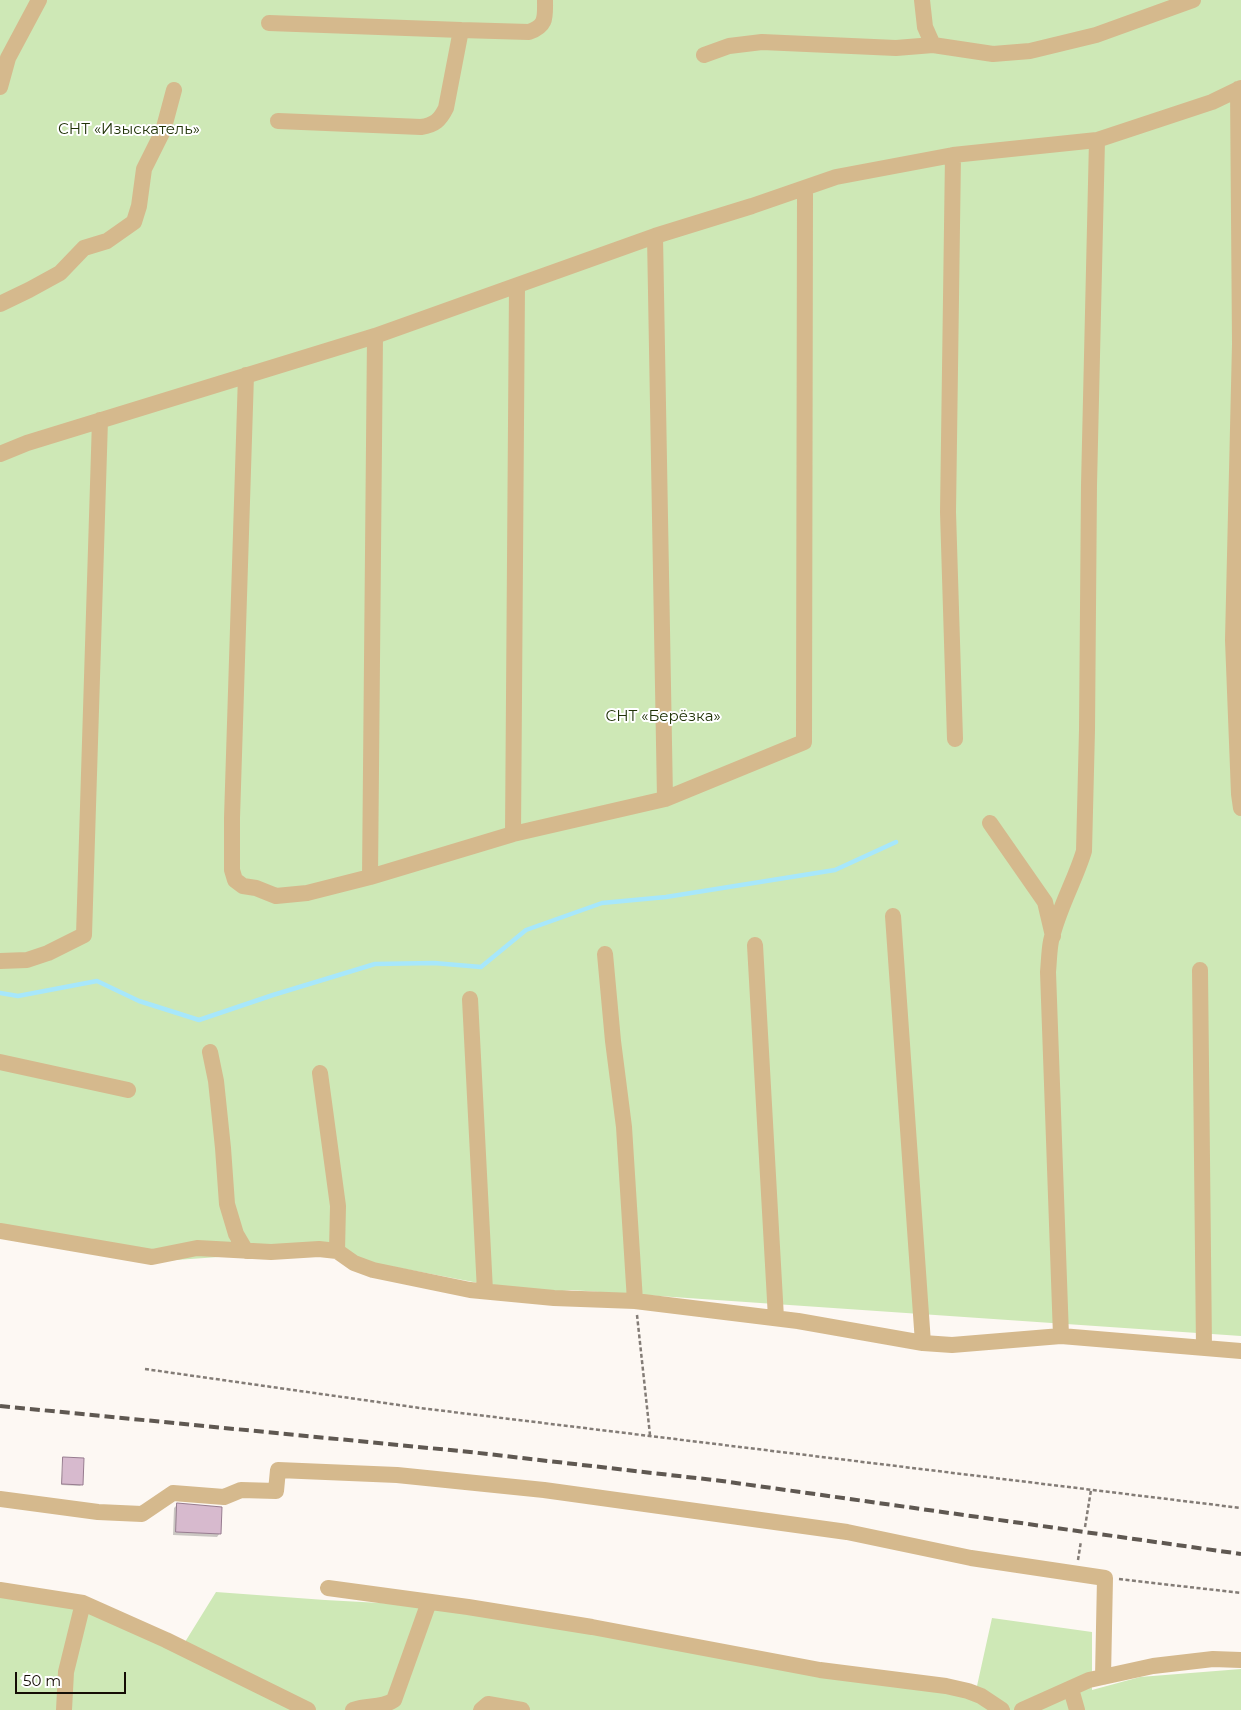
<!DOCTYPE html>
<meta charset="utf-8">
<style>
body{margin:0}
#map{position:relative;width:1241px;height:1710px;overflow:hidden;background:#fdf8f3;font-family:Montserrat,sans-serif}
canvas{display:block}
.scale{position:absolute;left:15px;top:1672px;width:111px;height:22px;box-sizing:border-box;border:2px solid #150d05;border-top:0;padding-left:6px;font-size:15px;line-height:18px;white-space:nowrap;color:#150d05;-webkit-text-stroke:4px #fff;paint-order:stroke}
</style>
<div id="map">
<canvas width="1241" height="1710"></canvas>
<div class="scale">50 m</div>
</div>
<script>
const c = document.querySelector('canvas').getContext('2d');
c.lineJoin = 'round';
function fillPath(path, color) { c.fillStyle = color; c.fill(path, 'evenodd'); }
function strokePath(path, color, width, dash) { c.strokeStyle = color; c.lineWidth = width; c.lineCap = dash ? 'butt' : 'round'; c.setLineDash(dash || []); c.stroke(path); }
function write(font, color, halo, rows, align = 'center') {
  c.font = font + ' Montserrat,sans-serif'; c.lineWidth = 4; c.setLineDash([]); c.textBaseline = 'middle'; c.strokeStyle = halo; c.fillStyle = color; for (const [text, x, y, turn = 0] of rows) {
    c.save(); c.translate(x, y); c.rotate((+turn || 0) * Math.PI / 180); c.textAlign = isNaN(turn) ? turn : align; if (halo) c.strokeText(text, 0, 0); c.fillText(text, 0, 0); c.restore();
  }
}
fillPath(new Path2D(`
 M0 0H1241V1336L571 1290 536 1294 358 1260 346 1248 162 1261 0 1232Z
 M0 1585 185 1642 216 1592 325 1600 473 1608 794 1660 977 1686 992 1618 1092 1632V1690L1140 1677 1241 1669V1710H0Z`), '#cee8b6');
fillPath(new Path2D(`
 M64 1458 81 1485 80 1486 61 1485Z
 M177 1505 220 1533 217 1537 173 1535 174 1508Z`), '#0003');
strokePath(new Path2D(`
 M0 993 18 996 97 981 139 1001 199 1020 273 995 375 964 434 963 481 967 526 930 602 903 666 897 835 870 896 842`), '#a7e7fb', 4.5);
const building = new Path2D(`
 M63 1457 84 1458 83 1485 62 1484Z
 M177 1503 222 1507 221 1534 176 1532Z`);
fillPath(building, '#d7bace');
strokePath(building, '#977c8f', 1);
strokePath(new Path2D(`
 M637 1315 650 1435
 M145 1369 420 1408 1241 1508
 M1085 1527 1091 1490
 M1078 1560 1081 1541
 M1119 1579 1241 1593`), '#837c76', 2.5, [4, 2.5]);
strokePath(new Path2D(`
 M922 0 925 27 933 45
 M269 23 461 30
 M704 55 729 46 762 42 896 48 933 45 993 54 1030 51 1096 35 1193 0
 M0 87 8 58 39 0
 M1238 89 1240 344 1233 640 1239 794 1241 808
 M278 121 421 127C435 125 440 120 446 108L461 30 529 32C547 26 545 17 545 0
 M953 155 948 512 955 739
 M655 236 665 799
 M0 304 29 290 60 273 84 248 107 241 134 222 139 206 144 169 163 131 174 90
 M246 375 232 818V870L235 880 243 886 256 888 276 896 307 893 370 877 513 834 665 799 804 742 805 188
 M0 454 27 443 375 336 655 236 752 206 836 177 953 155 1097 140 1212 102 1241 88
 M990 823 1045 902 1053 936
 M513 834 517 286
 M370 877 375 336
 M893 916 923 1343
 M755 945 776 1318
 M605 954 613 1041 624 1127 635 1301
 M0 961 27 960 48 953 84 935 100 420
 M1200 970 1204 1348
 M470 999 485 1291
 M210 1052 216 1081 223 1148 227 1204 236 1234 246 1251
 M0 1062 128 1090
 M320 1073 338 1206 337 1251
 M0 1231 152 1257 197 1248 271 1252 319 1249 337 1251 354 1263 373 1270 470 1290 554 1298 635 1301 798 1321 923 1343 952 1345 1061 1336 1241 1351
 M1061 1336 1048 972C1049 962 1049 951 1051 941 1058 909 1075 881 1084 851L1087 730 1089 485 1097 140
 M0 1499 98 1512 142 1514 173 1493 224 1497 241 1490 276 1491 278 1470 397 1475 544 1490 847 1532 971 1558 1105 1578 1103 1677
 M328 1588 468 1607 592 1627 820 1670 946 1686 968 1691 981 1696 1002 1710
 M0 1590 83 1603 166 1640 308 1710
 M1071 1689 1077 1710
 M64 1710 66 1672 83 1603
 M353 1710C369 1704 379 1709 394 1700L429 1602
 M481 1710 488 1704 522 1710
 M1022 1710 1089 1680 1153 1666 1213 1659 1241 1660`), '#d5b98d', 16);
strokePath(new Path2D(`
 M0 1406 470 1452 722 1481 1241 1554`), '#5f5851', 4, [10, 5]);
write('15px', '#203307', '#fff', [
 ["СНТ «Изыскатель»",129,130],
 ["СНТ «Берёзка»",663,717]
]);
</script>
